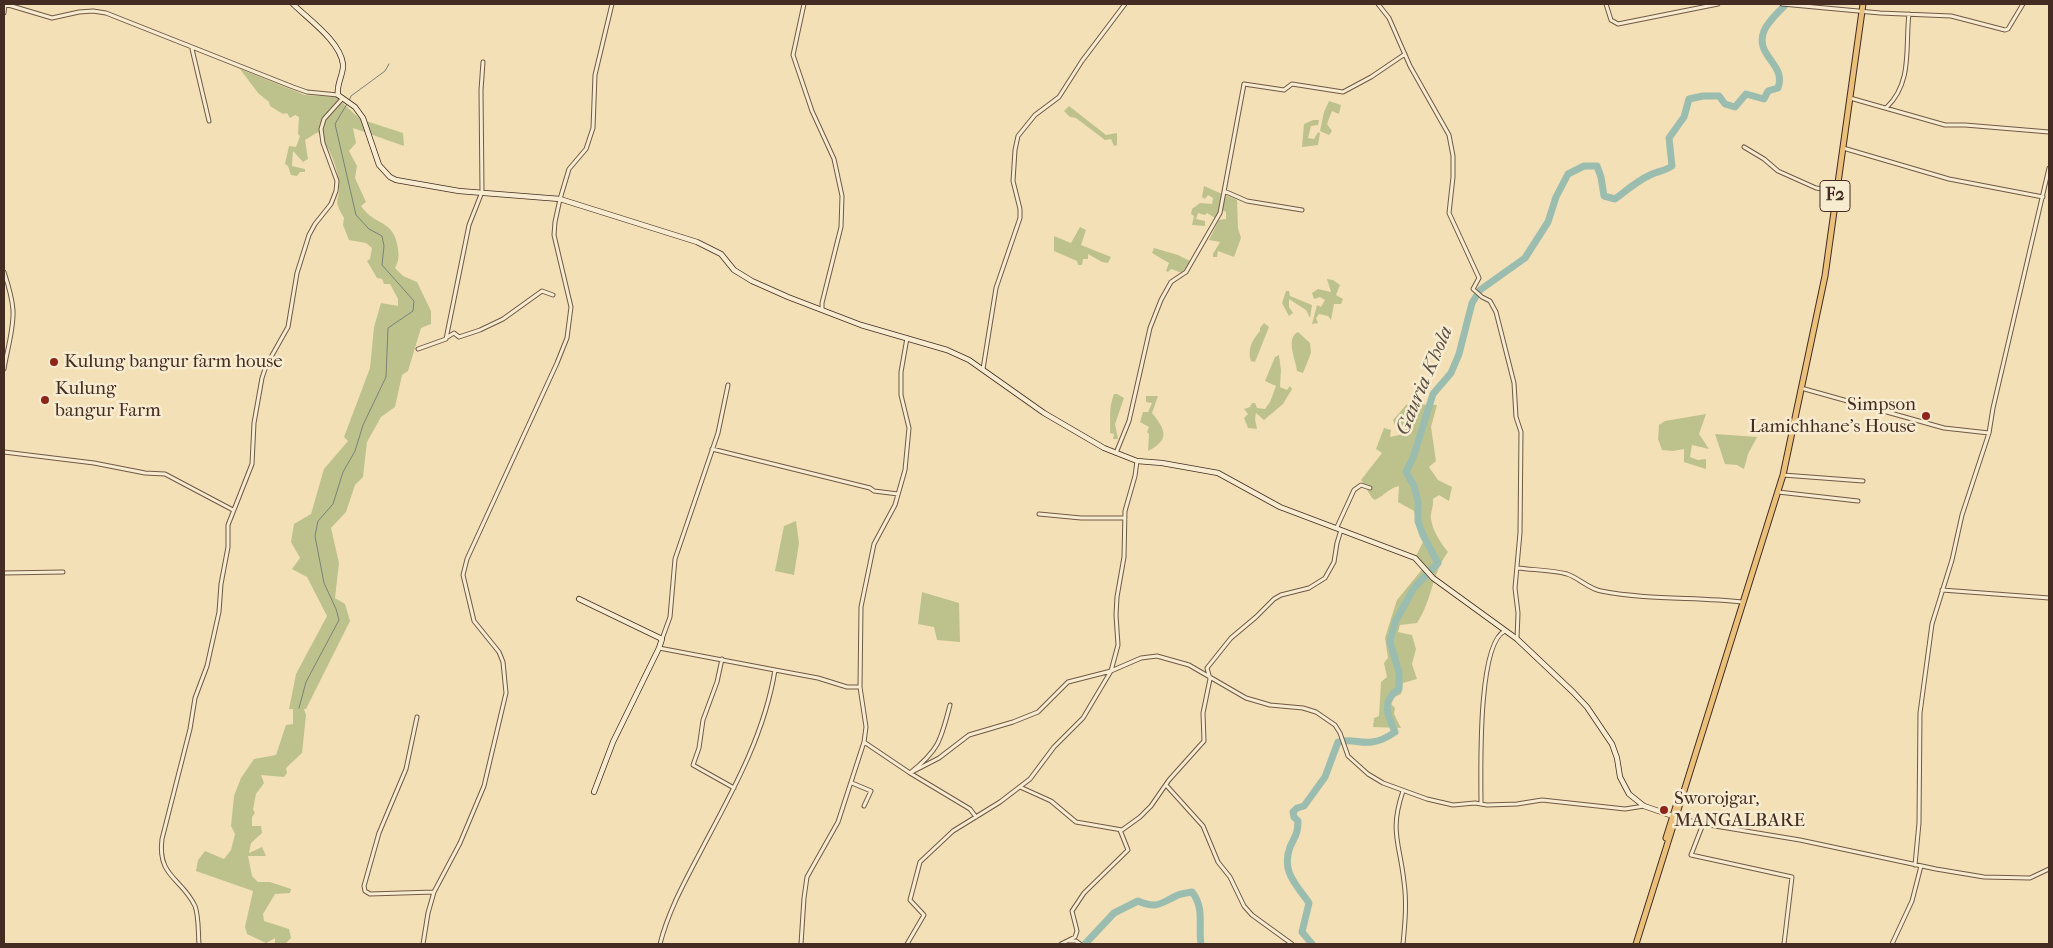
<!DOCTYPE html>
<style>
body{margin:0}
#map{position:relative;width:2053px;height:948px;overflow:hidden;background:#f3e0b6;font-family:"IM FELL French Canon",serif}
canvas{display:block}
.frame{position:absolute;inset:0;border:5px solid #442c22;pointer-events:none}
</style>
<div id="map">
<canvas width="2053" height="948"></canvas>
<div class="frame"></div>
</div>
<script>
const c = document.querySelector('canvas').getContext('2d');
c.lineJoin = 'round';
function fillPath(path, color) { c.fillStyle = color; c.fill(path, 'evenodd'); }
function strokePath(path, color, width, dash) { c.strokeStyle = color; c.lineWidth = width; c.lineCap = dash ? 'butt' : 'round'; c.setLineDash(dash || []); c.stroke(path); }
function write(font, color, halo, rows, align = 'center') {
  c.font = font + ' "IM FELL French Canon",serif'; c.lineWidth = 5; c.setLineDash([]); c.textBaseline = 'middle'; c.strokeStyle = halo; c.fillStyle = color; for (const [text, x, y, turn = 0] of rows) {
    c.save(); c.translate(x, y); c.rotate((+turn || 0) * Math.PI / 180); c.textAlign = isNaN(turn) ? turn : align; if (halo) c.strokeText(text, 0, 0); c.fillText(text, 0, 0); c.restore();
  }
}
fillPath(new Path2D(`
 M240 69 305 95 336 97 360 119 403 133 404 146 353 128 356 143 349 151 357 166 355 178 366 202 361 206C375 227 394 218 398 249 399 257 399 260 395 268L403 276 417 282 431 311V324L421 328 408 371 402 375 395 407 381 417 367 442 363 477 355 485 346 512 331 528 339 563 335 598 345 604 350 621 306 709H304L306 715 302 753 286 768 287 773 284 777 261 775 264 783 256 794 253 809 255 813 252 817V826H261L262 833 251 843 249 853 262 847 266 856H248L252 876 258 882H270L291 889 290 893 275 894 263 914 264 921 289 929 291 938 285 944H275V938L266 943 247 934 245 927 253 891 196 871 198 860 205 851 224 859 231 850 235 834 231 826 234 796 241 778 254 759 276 755 286 725 293 724V709H289L296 674 327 616 307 577 292 569 300 558 291 542 294 524 311 514 324 469 348 441 344 437 370 368 374 327 381 303 398 306V299L390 284H384L382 279 377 278 367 261 370 259 372 248 366 243 349 240 343 225 344 218C332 197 340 203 339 184 337 164 329 148 318 132L305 140 308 159 303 162 293 151 292 166 305 169V172H300L297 176 291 175 288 166 285 164 289 146 296 147 300 136 298 134 299 117 295 115 290 118 287 113 283 114 270 106 269 102 258 93Z
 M1329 101 1341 105 1339 114 1332 111 1327 124 1332 131 1329 135 1320 131 1324 112Z
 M1069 106 1106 135 1117 133V145L1114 146 1111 139 1105 140 1076 118 1070 117 1064 111Z
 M1313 120H1319L1318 125 1311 126 1308 138 1314 139 1318 132 1320 133 1318 145 1302 147 1304 124Z
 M1204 186 1222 194 1218 213 1215 218 1207 213 1205 215 1198 213 1196 219 1205 221V226L1192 225 1194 216 1191 214 1192 209 1200 203 1212 204 1213 198 1208 195 1205 199 1202 197Z
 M1226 195 1237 200 1238 228 1241 238 1234 257 1218 251 1217 257H1213V254L1220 242 1209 240 1219 220 1226 219V212L1222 210Z
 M1080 227 1086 230 1081 245 1111 257 1108 263 1102 262 1088 254V259H1083L1082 265H1078L1077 261 1054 251V236L1071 243Z
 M1154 248 1178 255 1190 261 1182 273 1171 269 1168 272 1166 271 1169 263 1152 253Z
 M1327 279 1333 280 1340 285 1336 295 1343 299 1341 304H1334L1331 320 1328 316 1319 314 1316 318 1318 323 1312 324 1317 305 1321 307 1325 300 1320 297 1314 299 1312 293 1318 289 1331 292Z
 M1286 291H1289L1290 296 1312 305 1310 318 1306 310 1289 299V307L1293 313 1289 316 1282 303Z
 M1264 323 1269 327 1255 362 1251 361C1247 350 1252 340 1260 331V328Z
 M1298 332 1310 343 1311 353 1303 373 1297 371C1296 360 1285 338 1298 332Z
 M1279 355 1281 370 1280 387 1287 390 1290 386 1292 389 1283 404 1264 420 1256 413 1255 419 1257 429 1248 428 1244 418 1248 414 1244 409 1250 407 1252 403H1255L1257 408 1265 409 1270 402 1276 386 1265 381 1275 357Z
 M1114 394H1117L1124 398 1115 424 1118 439H1113L1114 434 1110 433C1111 418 1108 410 1114 394Z
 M1146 396H1158L1152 413C1166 430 1170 440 1148 451L1149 434 1147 432 1149 427 1140 422 1143 412H1148L1152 403 1146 402Z
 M1407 404 1437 405 1431 427 1436 461 1429 467 1438 480 1452 487 1449 501 1439 495 1433 499C1434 506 1430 513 1431 519 1433 532 1441 543 1448 552 1432 573 1432 601 1417 623L1400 625 1398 632 1412 635 1416 649 1412 664 1417 679 1403 683 1401 694 1394 697 1391 704 1395 708 1394 714 1401 728 1373 727 1374 718 1379 716 1381 682 1387 677 1384 663 1388 658 1385 638 1394 609 1397 600 1424 567 1415 558 1423 542 1414 511 1398 502 1399 486C1389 488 1384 496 1375 500L1372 498 1361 480 1382 453 1376 449 1384 428 1391 430 1390 437 1399 435 1404 432 1396 428 1393 420Z
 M1706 414 1699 434 1709 449 1692 445 1690 457 1698 460 1706 459V469L1684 462V449L1673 451 1662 450 1658 439 1659 425 1665 421Z
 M1715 434 1757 437 1748 454 1744 469 1737 465 1725 464Z
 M796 521 799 543 794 575 775 571 784 526Z
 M922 592 959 603 960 642 937 640 934 627 918 624Z`), '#bdc28d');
strokePath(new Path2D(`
 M349 101 351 96 385 71 389 64
 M299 708 306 682 339 620 336 609 324 583 315 536 318 521 333 504 343 472 355 451 363 425 386 377 388 328 413 311 414 301 382 265 384 246 382 236 369 229 356 215 335 124 347 104`), '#788377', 1);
strokePath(new Path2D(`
 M1085 944 1114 913 1138 901C1157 909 1159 904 1176 896 1181 893 1187 893 1192 892 1205 908 1198 926 1201 944
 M1312 944 1302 932 1309 903C1296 884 1281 872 1290 847 1295 836 1298 834 1298 821L1294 817 1293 812 1297 808 1304 806 1325 777 1338 742C1351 738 1360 744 1372 742 1381 741 1388 737 1395 732 1387 714 1381 701 1399 689V672L1390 642 1395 622 1414 588 1438 563 1423 535 1418 521V501L1414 486 1406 472 1413 458 1433 394 1451 373 1459 354 1472 303 1480 290 1525 258 1548 222 1556 197 1568 174 1584 166H1597L1601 177 1604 196 1615 199C1627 190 1637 181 1650 175 1658 171 1665 171 1672 166L1669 138 1684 117 1689 99 1703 96H1719L1725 104 1735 107 1746 94 1764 99 1768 91 1778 88C1787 64 1754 56 1764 31 1768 21 1779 12 1786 4`), '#9bbdaf', 7);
const street = new Path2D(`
 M5 4 52 18 79 12 93 11 106 13 293 87 307 92 338 95
 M804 4 793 55 812 111 834 159 842 196 841 227 822 303V309
 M1378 4 1389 18 1410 66 1449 135 1453 156V177L1449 213 1479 278 1473 289 1482 297 1490 301 1496 312 1514 383 1516 417 1521 432 1520 533 1515 588 1518 613 1517 639
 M1606 4 1611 20 1618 24 1718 4
 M1782 4 1880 13 1951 16 2005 30 2008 29 2023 4
 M4 13 5 4
 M192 49 209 121
 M1850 98 1945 125H1965L2049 132
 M1887 107C1913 82 1905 46 1909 14
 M1744 147 1764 159 1778 171 1816 188 1836 191
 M1843 148 1949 179 2043 197
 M1224 191 1247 201 1302 210
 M4 272C8 284 12 297 13 310 14 329 7 350 4 369
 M446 338 454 333 459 337 480 330 503 319 542 291 553 295
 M418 349 446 339 469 225 482 192 481 90 483 62
 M983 369 996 288 1020 218V209L1013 181 1015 150 1018 136 1035 115 1059 97 1082 61 1125 4
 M1801 388 1944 428 1989 433 1962 515 1952 560 1932 624 1920 713 1919 823 1915 865
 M1989 433 1993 408 2049 168
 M712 449 870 488 874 491 898 494
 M4 452 94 463 145 473 165 474 233 510
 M1116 453 1129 421 1150 328 1161 300 1171 282 1186 272 1220 213 1244 84 1284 90 1292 84 1343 92 1371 77 1405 54
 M1783 475 1863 481
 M1778 492 1858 501
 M1039 514 1081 518H1125
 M1337 527 1354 490 1361 485 1370 488
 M1518 568C1533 570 1552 570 1567 574 1579 578 1589 589 1601 591 1648 600 1695 597 1742 602
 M4 573 63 572
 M1942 590 2049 598
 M662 639 670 617 675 559 718 433 728 385
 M659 648 775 670
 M722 659 717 682 703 720 699 748 693 765 734 788
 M417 717 406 769 379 833 364 886 365 891 370 894 434 892
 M864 742 910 773C939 750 941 740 950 705
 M852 783 871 791 864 806
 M1166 785 1203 826 1218 862 1230 877 1244 906 1252 915 1292 944
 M1020 787 1051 801 1076 822 1122 830 1140 817 1151 806 1169 780 1204 741 1203 713 1210 679 1207 668 1231 638 1256 617 1274 599 1281 595 1309 588 1325 578 1334 562 1337 543 1341 530
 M1481 804C1481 774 1477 643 1505 631
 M976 817 970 809 910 773 939 758 969 735 1013 722 1038 712 1068 682 1111 671 1141 658 1157 656 1189 665 1246 698 1270 705 1303 708 1316 712 1335 725 1340 733 1348 756 1368 774 1383 783 1427 799 1453 805 1475 803 1487 805 1517 804 1542 800 1625 809 1644 806
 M1676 817 1703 824 1800 840 1936 869 1984 877 2030 878 2049 869
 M1703 824 1691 855 1792 877 1784 944
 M1069 941H1076L1080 944
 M199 944C198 932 199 917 195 906 182 878 157 877 162 839L190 729 195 698 207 666 219 612 221 584 228 547V525L252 464 254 423 262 378 266 366 288 327 297 273 309 235 315 224 331 204 336 191 337 181 323 143 321 129 324 119 342 99
 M423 944 428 913 434 892 460 843 484 786 506 693 503 662 499 652 474 621 463 575 467 559 557 363 567 338 571 307 554 235 555 222 560 199 569 169 586 149 593 128 595 75 612 4
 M660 944C669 908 688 876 705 843 735 787 765 732 775 670L818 678 847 687H860
 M801 944 804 898 807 877 838 822 864 742 866 727 860 687 861 607 874 544 895 505 905 470 909 428 901 395V372L907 338
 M907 944 924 915 910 900 920 862 953 831 1000 802 1030 779 1054 747 1083 718 1111 671 1118 645 1116 615 1117 597 1124 557 1125 511 1135 476 1137 461
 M1061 944 1075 937 1077 931 1072 911 1084 893 1128 850 1120 830
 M1403 944C1405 923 1407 903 1404 882 1400 843 1389 832 1403 791
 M1892 944 1912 901 1921 866`);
const secondary = new Path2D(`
 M293 4C308 19 340 41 343 64 344 74 336 84 338 95L355 107 363 118 379 165 390 177 396 180 459 191 560 199 697 242 721 254 734 270 752 281 788 297 861 325 947 350 969 360 1044 413 1104 448 1137 461 1162 463 1218 473 1280 507 1415 558 1433 578 1517 639 1573 692 1587 707 1612 744 1617 758 1620 777 1629 794 1644 806 1673 816
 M579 599 662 639 659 648 613 742 594 792`);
const primary = new Path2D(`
 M1666 838 1677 803
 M1636 944 1783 475 1825 276 1863 4`);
strokePath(street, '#705947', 5);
strokePath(secondary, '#442c22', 6);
strokePath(primary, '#442c22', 7);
strokePath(street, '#f7ebd0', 3);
strokePath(secondary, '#f7ebd0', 4.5);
strokePath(primary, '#eac07b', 5);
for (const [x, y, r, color] of [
 [54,362,5,"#8f2418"],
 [45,400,5,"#8f2418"],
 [1926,416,5,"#8f2418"],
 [1664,810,5,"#8f2418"]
]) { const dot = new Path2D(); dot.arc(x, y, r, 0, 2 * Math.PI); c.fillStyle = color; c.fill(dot); strokePath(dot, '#f7ebd0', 2); }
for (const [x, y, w] of [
 [1835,196,30]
]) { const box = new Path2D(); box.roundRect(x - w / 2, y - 15.5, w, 31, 4); c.fillStyle = '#f7ebd0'; c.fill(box); strokePath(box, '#442c22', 1); }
write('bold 18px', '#442c22', null, [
 ["F2",1835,196]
]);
write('19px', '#442c22', '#f7ebd0', [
 ["Kulung bangur farm house",64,362],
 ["Kulung",55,389],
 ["bangur Farm",55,411],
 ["Simpson",1916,405,"right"],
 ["Lamichhane's House",1916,427,"right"],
 ["Sworojgar,",1674,799],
 ["MANGALBARE",1674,821]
], 'left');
write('italic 20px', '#5a5045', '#f7ebd0', [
 ["Gauria Khola",1425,381,-67]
]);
</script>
